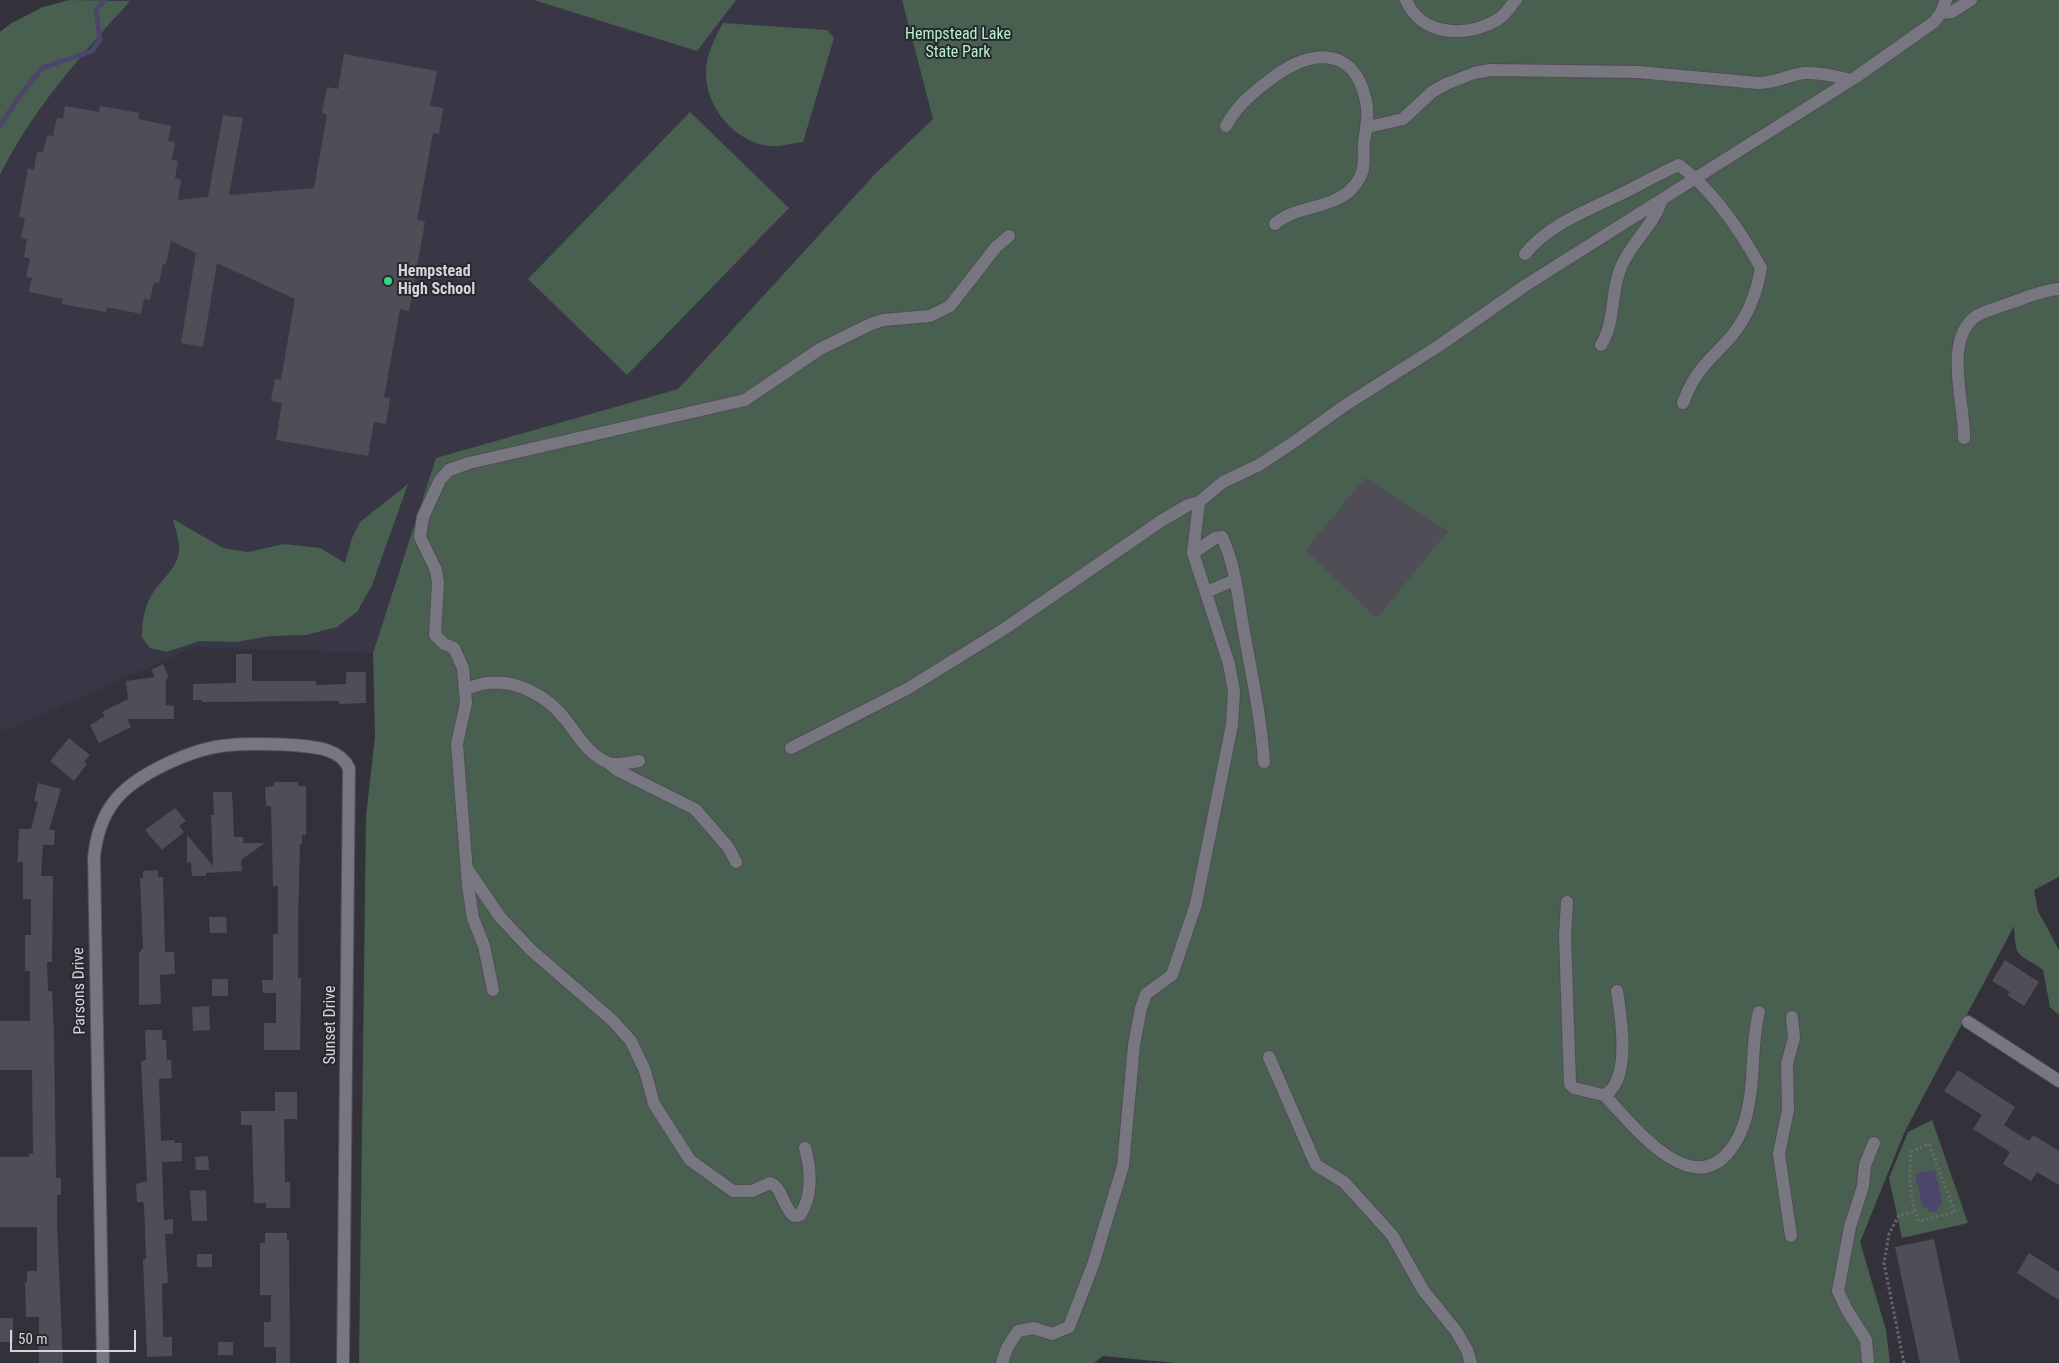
<!DOCTYPE html>
<style>
body{margin:0}
#map{position:relative;width:2059px;height:1363px;overflow:hidden;background:#33323a;font-family:"Roboto Condensed",sans-serif}
canvas{display:block}
.scale{position:absolute;left:10px;top:1330px;width:126px;height:22px;box-sizing:border-box;border:2px solid #d4d4d9;border-top:0;padding-left:6px;font-size:15px;line-height:18px;white-space:nowrap;color:#d4d4d9;-webkit-text-stroke:4px #292830;paint-order:stroke}
</style>
<div id="map">
<canvas width="2059" height="1363"></canvas>
<div class="scale">50 m</div>
</div>
<script>
const c = document.querySelector('canvas').getContext('2d');
c.lineJoin = 'round';
function fillPath(path, color) { c.fillStyle = color; c.fill(path, 'evenodd'); }
function strokePath(path, color, width, dash) { c.strokeStyle = color; c.lineWidth = width; c.lineCap = dash ? 'butt' : 'round'; c.setLineDash(dash || []); c.stroke(path); }
function write(font, color, halo, rows, align = 'center') {
  c.font = font + ' "Roboto Condensed",sans-serif'; c.lineWidth = 4; c.setLineDash([]); c.textBaseline = 'middle'; c.strokeStyle = halo; c.fillStyle = color; for (const [text, x, y, turn = 0] of rows) {
    c.save(); c.translate(x, y); c.rotate((+turn || 0) * Math.PI / 180); c.textAlign = isNaN(turn) ? turn : align; if (halo) c.strokeText(text, 0, 0); c.fillText(text, 0, 0); c.restore();
  }
}
fillPath(new Path2D(`
 M117 0H902L933 119 875 174 678 389 436 458 373 653 195 647 0 733V159Z`), '#393746');
fillPath(new Path2D(`
 M69 0 130 1C81 55 32 110 0 175V32L10 24 43 7Z
 M534 0H736L697 51Z
 M902 0H2059V877L2034 890 2038 911 2059 950V1015L2050 1007 2043 970C2017 951 2016 961 2014 926L1905 1131 1860 1242 1886 1330 1890 1363H1176L1103 1356 1094 1363H359L366 816 375 736 373 653 436 458 678 389 875 174 933 119Z
 M723 23 827 30 834 38 803 142C793 143 780 147 769 146 734 142 704 105 706 70 707 53 715 38 723 23Z
 M690 112 789 208 627 375 528 279Z
 M408 484 372 585 357 612 337 627 306 635 271 636 236 642 200 641 166 652 150 648 142 637C142 622 144 609 151 596 160 580 178 569 179 550 180 541 175 528 173 519L223 548 248 552 284 544 320 548 345 563 352 538 360 522Z
 M1932 1120 1968 1223 1902 1238 1889 1178 1908 1132Z`), '#495f50');
fillPath(new Path2D(`
 M1935 1170 1943 1204 1940 1205 1936 1212H1931L1926 1207 1923 1208 1915 1174Z`), '#4c466a');
strokePath(new Path2D(`
 M0 126 18 98 42 68 92 51 100 39 96 11 104 0`), '#4c466a', 5);
fillPath(new Path2D(`
 M344 54 437 71 430 106 443 108 439 134 433 133 417 220 425 222 409 311 400 309 384 397 390 398 386 424 374 422 368 456 276 440 282 403 271 401 275 379 281 380 295 299 217 263 203 347 181 343 196 253 171 241 166 264H163L159 283 154 282 150 300 144 299 141 314 107 307 106 312 62 304 63 299 29 292 32 278 26 277 30 259 24 257 27 239 21 238 25 218 19 217 28 168 34 170 37 151 43 153 47 135 53 136 57 118 63 119 65 106 99 112 100 106 139 113 138 119 171 126 168 141 175 142 172 160 178 161 175 178 181 180 178 200 208 197 223 115 243 118 229 195 314 188 327 115 322 113 327 87 338 89Z
 M1365 478 1448 531 1377 618 1305 550Z
 M236 654H252V681H316V685L346 684V672H366V703L339 704V701L202 702V700H193V684L236 683Z
 M163 664 169 678 166 679V705L174 706V719H127L131 727 99 743 90 725 105 716 102 712 128 699 126 681 155 677 151 670Z
 M69 738 90 755 84 762 87 764 74 781 50 761Z
 M274 782H298V786H306V835H302V844H300L298 922V978H301L300 1050H264V1023H276V993H263L262 980H273V934H278V886H273L271 806H266L265 787 274 786Z
 M38 783 61 789 49 830H55L54 845H43L41 876H53L52 962H47L48 991H52L54 1034 56 1178H61V1195H57V1224L63 1363H39V1317H26L25 1282H27V1271H37V1227H0V1157H29V1154H33L32 1070H0V1021H30V971H25V935H31V899H23V862H17L18 853 19 829H31L38 802 34 801Z
 M213 792H232L234 837H243V843H265L241 860 242 871 206 873V876H192L191 862 187 863V835L213 866 211 815H214Z
 M175 808 186 821 179 826 184 832 162 850 145 830Z
 M158 870V877H163L165 952H174L175 974 160 975 161 1004 139 1005V953L143 948 140 878H143V871Z
 M209 917H226L227 933H210Z
 M2005 960 2039 982 2024 1006 2007 995 2010 992 1992 981Z
 M212 979H228V996H212Z
 M209 1006 210 1030 193 1031 192 1007Z
 M145 1030H162V1040H166L167 1060H171L172 1078 159 1079 161 1141 174 1140 175 1143H182V1161L162 1162 164 1220 173 1219V1234H165L168 1283 162 1284 163 1337H172V1356L147 1357 143 1259H146L144 1205 143 1202H137L136 1184 147 1181 141 1061 146 1060Z
 M1958 1070 2015 1107 2004 1125 2029 1141 2033 1135 2059 1151V1185L2037 1172 2031 1181 2003 1164 2010 1152 1973 1129 1982 1115 1944 1091Z
 M275 1092H297V1119H284L285 1182H290V1208H266V1203H254L252 1125H241V1111H275Z
 M208 1156 209 1170H196L195 1157Z
 M206 1190 207 1221H192L190 1191Z
 M265 1233H287V1241L289 1240 290 1363H276V1347H264V1322H271V1295H260V1243H265Z
 M1934 1239 1960 1363H1920L1895 1247Z
 M2029 1253 2059 1272V1300L2017 1273Z
 M197 1254H212V1267H197Z
 M0 1318H13V1342H0Z
 M218 1342H233V1355H218Z`), '#4f4e57');
const minor = new Path2D(`
 M1406 0C1421 36 1466 38 1497 20 1506 15 1509 7 1516 0
 M1941 13 1952 12 1971 0
 M1226 126C1236 107 1250 95 1267 82 1304 52 1353 40 1366 101 1369 115 1366 128 1364 142 1363 159 1367 170 1355 185 1336 210 1297 204 1275 224
 M1368 127 1403 119 1432 92 1446 84 1474 73 1490 70 1638 72 1758 83C1776 83 1788 75 1804 73 1820 72 1836 76 1851 80
 M1525 254C1549 224 1589 210 1623 193 1642 184 1660 173 1679 165 1714 191 1740 230 1761 268 1757 292 1747 318 1730 338 1708 362 1695 370 1683 403
 M1601 345C1616 321 1610 293 1621 267 1631 243 1653 226 1661 202
 M1964 438C1965 405 1943 341 1975 317 1984 311 1997 308 2007 304 2023 299 2042 290 2059 289
 M1193 553 1215 538 1222 537C1235 564 1238 597 1243 626 1251 672 1261 716 1264 762
 M1206 592 1235 580
 M465 689C472 687 480 684 487 683 517 679 548 697 565 719 578 735 588 755 609 763 617 766 631 762 639 761
 M791 748 907 689 1004 629 1161 521 1188 505 1199 502 1223 482 1259 465 1294 442 1344 406 1440 345 1526 285 1856 77 1934 22 1941 13 1946 0
 M610 764 617 770 695 809 728 847 736 862
 M468 870 500 917 531 950 612 1020 631 1041 645 1071 654 1104 690 1160 733 1191H752L770 1183C783 1188 783 1208 794 1216L800 1215C813 1196 811 1169 805 1148
 M1567 902 1565 935 1570 1084 1574 1088 1607 1096
 M493 990 484 946 473 918 468 886 457 744 466 703 463 668 454 648 444 644 435 635 438 583 436 570 420 537 423 517 440 480 449 470 469 463 745 400 820 349 871 324 883 320 930 316 950 306 996 247 1009 236
 M1617 991C1621 1018 1631 1075 1607 1094V1098C1632 1124 1687 1196 1726 1155 1739 1141 1746 1121 1749 1103 1755 1072 1751 1042 1759 1012
 M1968 1022 2059 1081
 M1269 1057 1316 1165 1344 1182 1392 1235 1423 1290 1456 1331 1467 1350 1471 1363
 M1791 1236 1779 1154 1788 1110 1787 1064 1794 1038 1792 1017
 M103 1363 94 857C96 839 101 819 113 803 134 774 195 747 231 745 251 743 272 744 292 745 312 747 339 747 349 768L343 1363
 M1002 1363 1007 1348 1018 1331 1034 1328 1052 1334 1069 1327 1093 1265 1123 1166 1134 1045 1141 1008 1146 994 1172 975 1196 904 1232 725 1234 691 1229 664 1193 553 1199 502
 M1868 1363 1866 1340 1847 1310 1838 1291 1850 1227 1863 1186 1865 1165 1874 1143`);
strokePath(minor, '#4f4e55', 14);
strokePath(new Path2D(`
 M1929 1144 1955 1212 1919 1221C1909 1199 1909 1176 1911 1152Z
 M1904 1363 1884 1263 1889 1234 1899 1215 1915 1212`), '#68676e', 3, [2.5, 2.5]);
strokePath(minor, '#787680', 12);
for (const [x, y, r, color] of [
 [388,281,5,"#32d882"]
]) { const dot = new Path2D(); dot.arc(x, y, r, 0, 2 * Math.PI); c.fillStyle = color; c.fill(dot); strokePath(dot, '#292830', 2); }
write('16px', '#b1f3c6', '#292830', [
 ["Hempstead Lake",958,35],
 ["State Park",958,53]
]);
write('bold 16px', '#d4d4d9', '#292830', [
 ["Hempstead",398,272],
 ["High School",398,290]
], 'left');
write('16px', '#d4d4d9', '#292830', [
 ["Parsons Drive",80,991,-91],
 ["Sunset Drive",331,1025,-90]
]);
</script>
